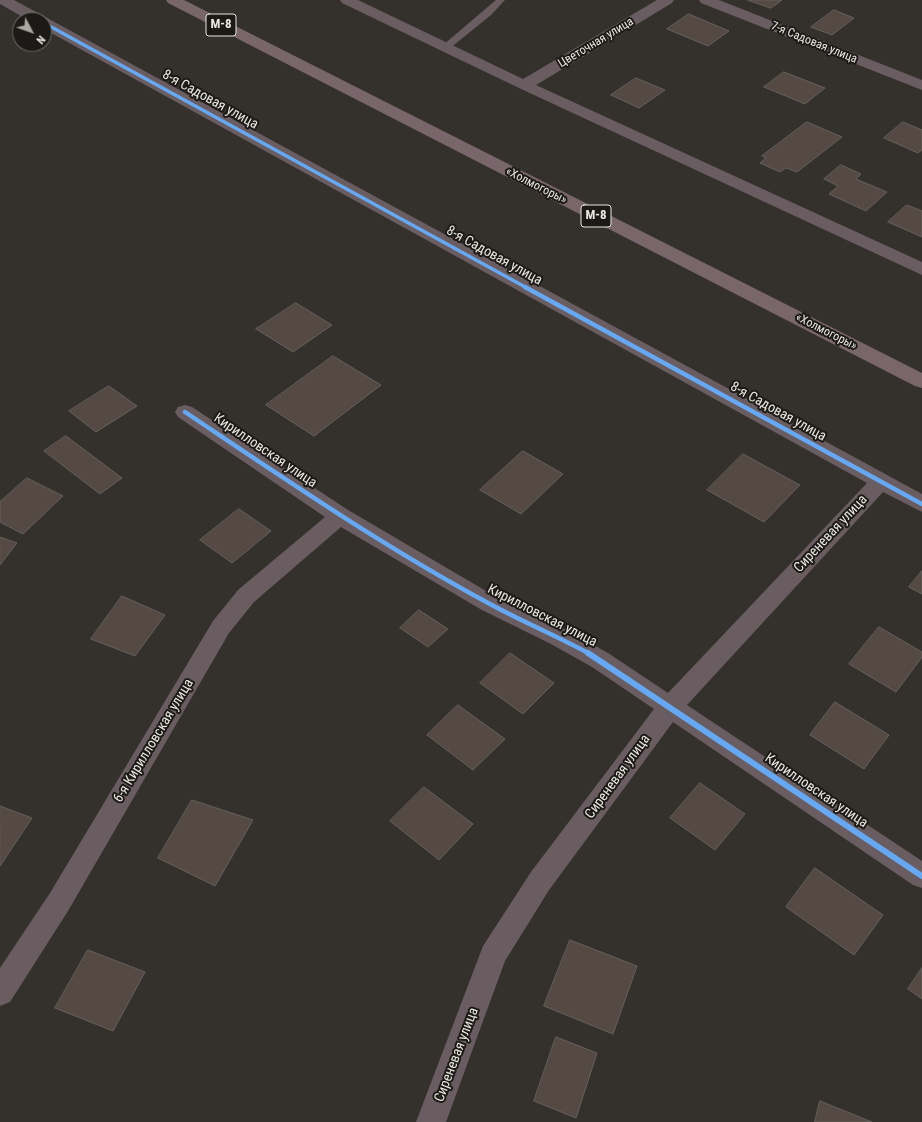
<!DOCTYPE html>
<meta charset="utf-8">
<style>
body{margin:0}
#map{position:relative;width:922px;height:1122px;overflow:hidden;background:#34312d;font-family:"Roboto Condensed",sans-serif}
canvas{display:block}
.north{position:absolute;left:12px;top:12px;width:40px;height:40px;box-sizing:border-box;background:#1c1a16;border:1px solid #6e6c67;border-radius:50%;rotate:131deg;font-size:11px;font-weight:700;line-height:16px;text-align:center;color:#e9e6e0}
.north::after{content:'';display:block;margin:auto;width:14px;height:18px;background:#aaa7a1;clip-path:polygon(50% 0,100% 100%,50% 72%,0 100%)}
</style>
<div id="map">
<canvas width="922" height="1122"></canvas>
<div class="north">N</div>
</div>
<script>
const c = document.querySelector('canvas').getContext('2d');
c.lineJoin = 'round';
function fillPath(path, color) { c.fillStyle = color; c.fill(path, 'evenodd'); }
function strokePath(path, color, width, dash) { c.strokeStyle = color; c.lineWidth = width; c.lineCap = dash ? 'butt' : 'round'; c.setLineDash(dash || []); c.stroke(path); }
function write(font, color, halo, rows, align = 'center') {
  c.font = font + ' "Roboto Condensed",sans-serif'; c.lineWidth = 4; c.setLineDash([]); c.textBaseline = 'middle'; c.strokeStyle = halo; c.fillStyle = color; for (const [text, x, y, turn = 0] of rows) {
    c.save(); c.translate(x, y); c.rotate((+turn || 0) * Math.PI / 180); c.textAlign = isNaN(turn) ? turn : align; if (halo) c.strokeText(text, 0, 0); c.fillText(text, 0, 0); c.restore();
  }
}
const building = new Path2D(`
 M748 0H782L771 8Z
 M834 10 854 18 832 35 811 27Z
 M689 14 729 31 708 46 667 29Z
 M784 72 825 88 805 104 764 87Z
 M636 78 665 90 639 108 611 95Z
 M807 122 842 137 797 172 786 168 780 172 760 163 766 158 762 156Z
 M903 122 922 130V150L918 153 884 138Z
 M841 165 861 174 856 179 887 192 866 211 829 194 838 186 824 179Z
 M907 205 922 211V237L888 222Z
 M296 303 332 325 293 352 256 329Z
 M333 356 381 385 314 436 266 405Z
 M109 386 137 406 96 432 69 411Z
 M66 436 122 478 100 494 44 451Z
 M523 451 563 474 521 514 480 490Z
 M743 454 800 485 764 522 707 490Z
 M27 478 63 496 23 534 0 522V502Z
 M239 509 271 531 232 563 200 540Z
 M0 537 17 543 0 565Z
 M922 571V594L909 587Z
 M122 596 165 615 135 656 91 639Z
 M419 610 448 629 428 647 400 628Z
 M879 627 922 652V657L896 692 849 664Z
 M510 653 554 683 523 714 480 683Z
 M835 702 889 735 864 769 810 735Z
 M458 705 505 739 473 770 427 735Z
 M700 783 745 814 715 850 670 818Z
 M424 787 473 824 439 860 390 821Z
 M192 800 253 820 215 886 158 858Z
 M0 806 32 818 0 866Z
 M815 868 883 915 854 955 786 907Z
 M570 940 637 966 613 1034 544 1006Z
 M88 950 145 972 113 1031 55 1008Z
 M922 968V999L908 989Z
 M556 1037 597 1053 576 1118 534 1101Z
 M820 1101 872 1122H815Z`);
fillPath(building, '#554a43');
strokePath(building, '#64605d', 1);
fillPath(new Path2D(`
 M496 0H505L491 15 449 49H443V45Z`), '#6a5d61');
fillPath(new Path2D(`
 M0 0H14L922 494V512L883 492 687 705 922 861V888L913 885 673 722 549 890 505 961 446 1122H416L483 946 531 872 654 709 592 667 551 644 482 610 341 527 254 602 229 633 68 911 10 1002 0 1006V968L50 893 213 621 238 590 325 517 178 417 175 412 178 407 185 405 192 407 348 510 498 598 567 630 608 653 668 693 867 483 44 29V20H28L0 4Z
 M340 0H358L523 79 657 0H674L672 3 536 85 922 262V275L519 88 342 3Z
 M699 0H719L922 80V90L701 3Z`), '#6a5d61');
fillPath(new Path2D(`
 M166 0H184L922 373V388L915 386 168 3Z`), '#78666b');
strokePath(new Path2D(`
 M44 23 527 288`), '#66a8f1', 3.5);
strokePath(new Path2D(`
 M525 287 922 504
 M185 412C285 479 384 547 490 604 523 622 557 636 590 654`), '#66a8f1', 4.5);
strokePath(new Path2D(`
 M588 653 922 876`), '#66a8f1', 6);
write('12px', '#e9e6e0', '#1c1a16', [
 ["Цветочная улица",596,43,-31],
 ["7-я Садовая улица",814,43,22],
 ["«Холмогоры»",536,186,27],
 ["«Холмогоры»",826,332,27]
]);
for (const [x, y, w] of [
 [221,25,30],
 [596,216,30]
]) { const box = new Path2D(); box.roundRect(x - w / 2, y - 11, w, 22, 3); c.fillStyle = '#1c1a16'; c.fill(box); strokePath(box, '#e9e6e0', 1); }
write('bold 13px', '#e9e6e0', null, [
 ["М-8",221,25],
 ["М-8",596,216]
]);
write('14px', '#e9e6e0', '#1c1a16', [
 ["8-я Садовая улица",210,100,29],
 ["8-я Садовая улица",494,256,29],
 ["8-я Садовая улица",778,412,29],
 ["Кирилловская улица",265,451,34],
 ["Сиреневая улица",831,534,-47],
 ["Кирилловская улица",542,616,27],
 ["6-я Кирилловская улица",154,741,-59],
 ["Сиреневая улица",618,777,-54],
 ["Кирилловская улица",816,791,34],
 ["Сиреневая улица",457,1055,-69]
]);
</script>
